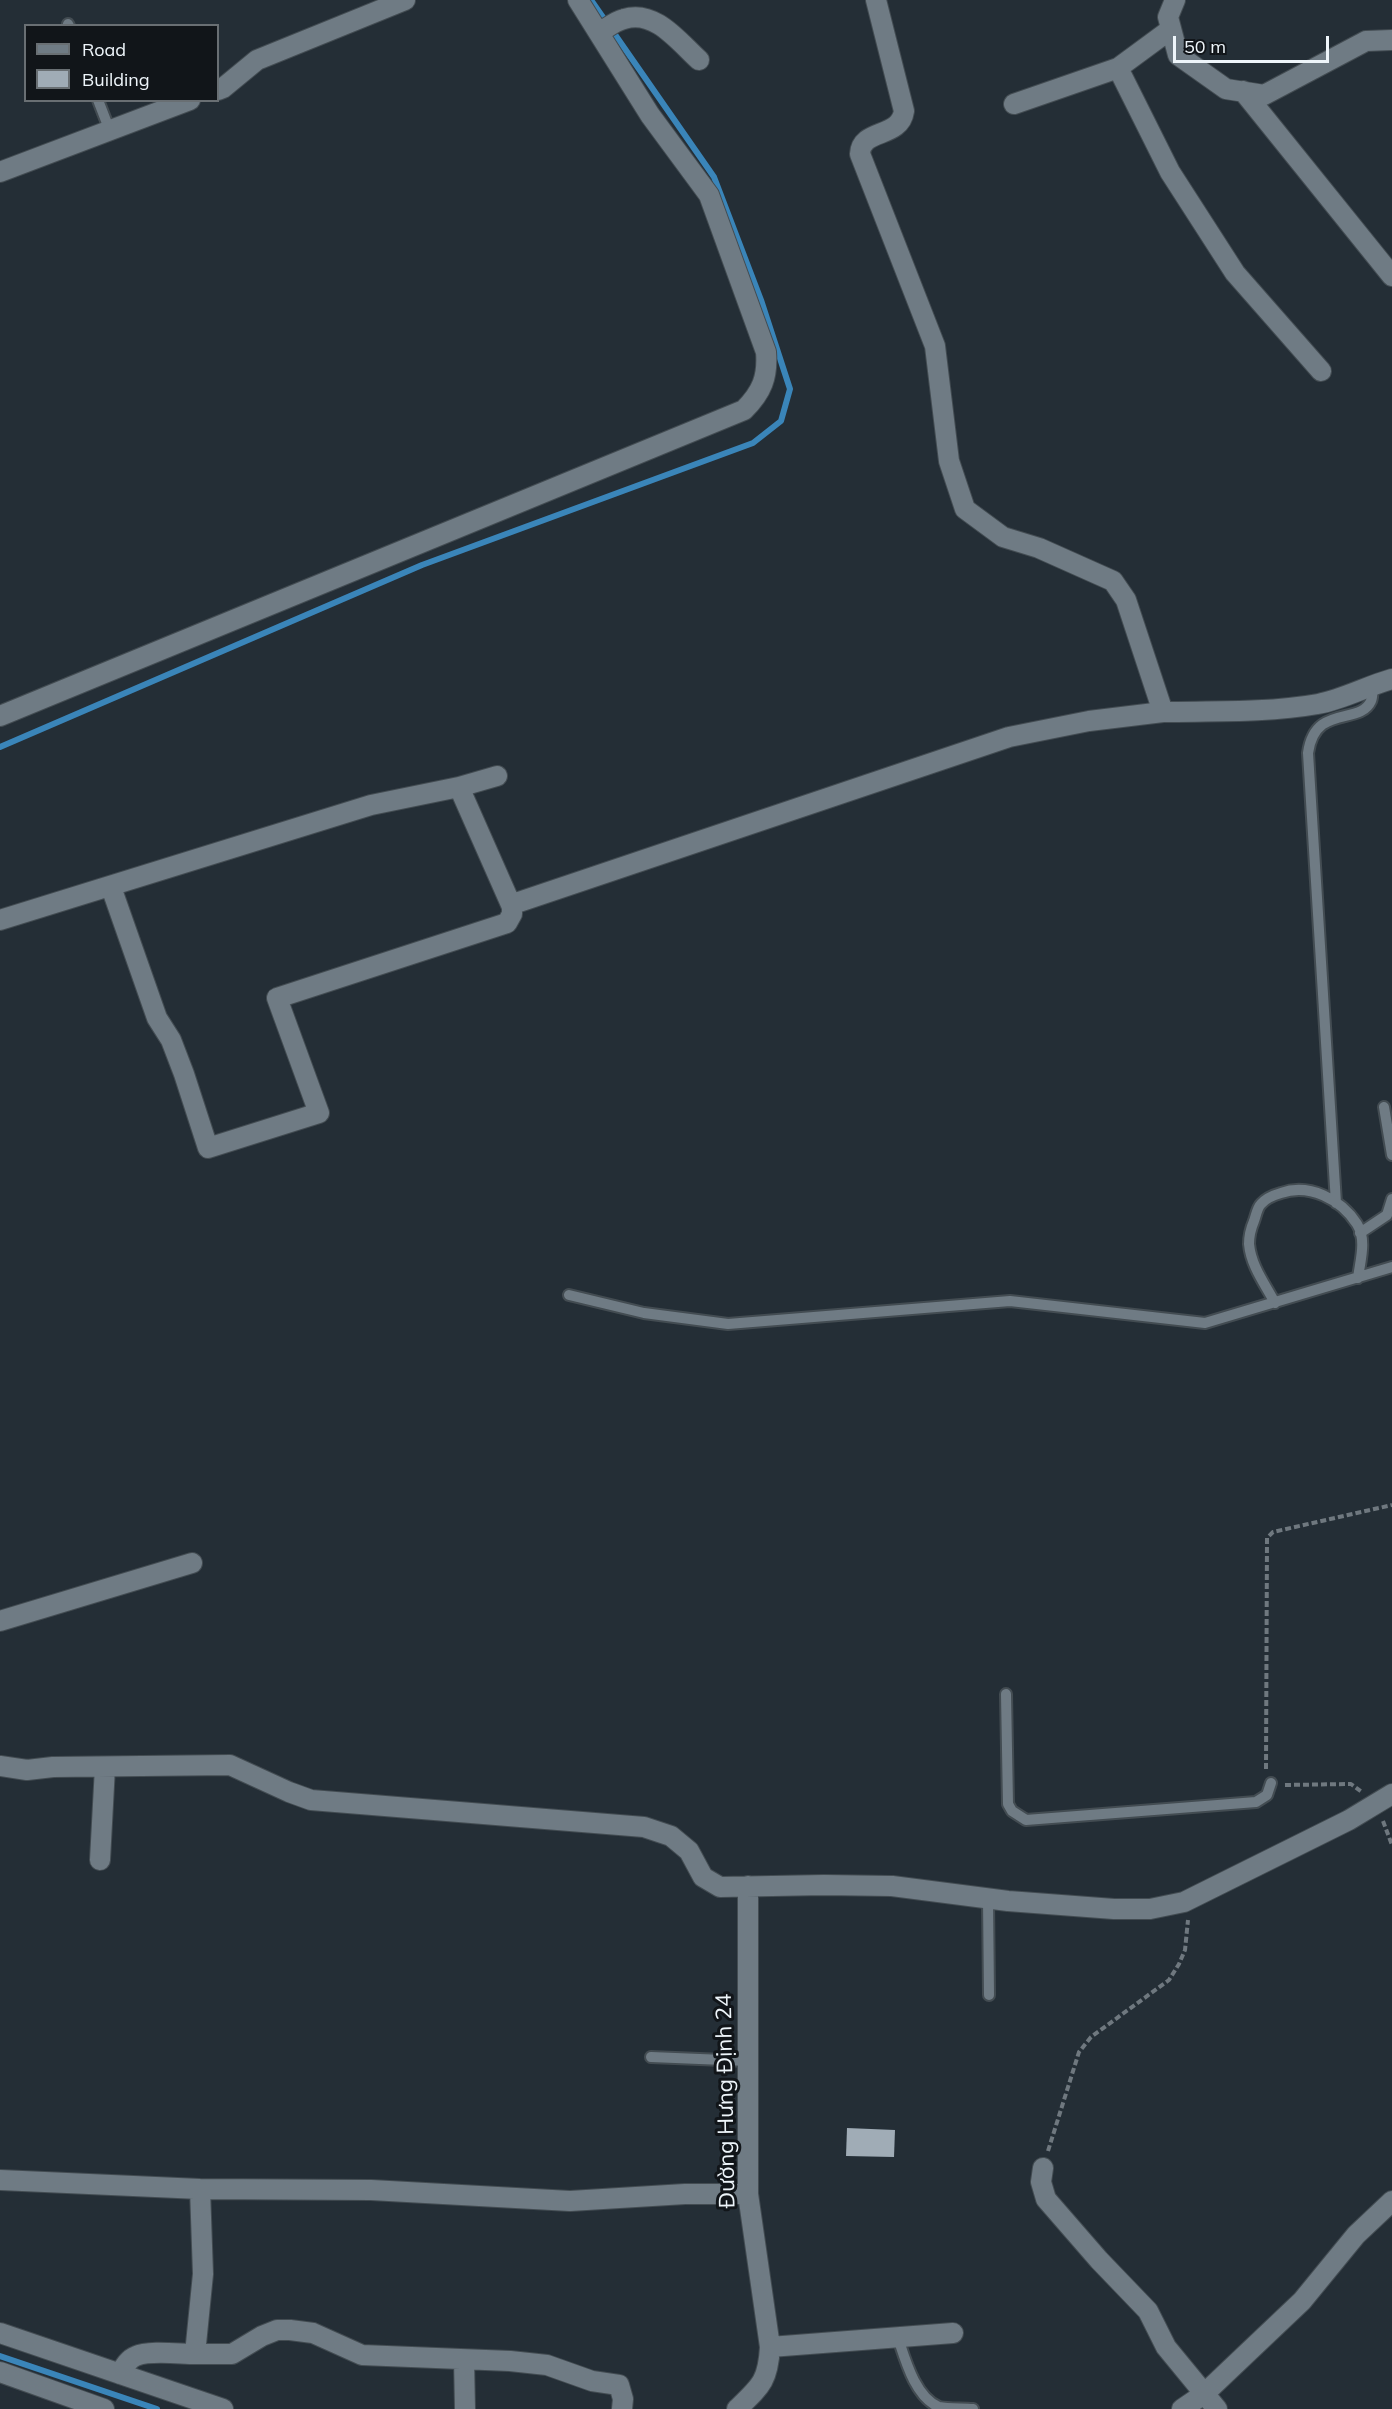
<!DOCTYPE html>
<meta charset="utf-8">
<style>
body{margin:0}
#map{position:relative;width:1392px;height:2409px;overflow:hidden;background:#242e36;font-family:Mulish,sans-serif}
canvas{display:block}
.legend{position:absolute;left:24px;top:24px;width:195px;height:78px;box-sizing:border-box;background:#111519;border:2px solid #696f73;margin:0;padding:8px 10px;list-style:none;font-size:18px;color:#eef5fa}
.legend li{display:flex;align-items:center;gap:12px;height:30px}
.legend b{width:30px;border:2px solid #696f73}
.scale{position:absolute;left:1173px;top:36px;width:156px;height:27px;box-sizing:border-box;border:3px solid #eef5fa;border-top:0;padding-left:8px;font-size:18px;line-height:21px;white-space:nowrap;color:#eef5fa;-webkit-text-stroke:4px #111519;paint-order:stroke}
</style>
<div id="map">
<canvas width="1392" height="2409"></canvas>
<ul class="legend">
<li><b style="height:8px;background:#6f7b84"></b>Road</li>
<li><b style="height:16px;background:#a0acb6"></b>Building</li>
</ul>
<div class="scale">50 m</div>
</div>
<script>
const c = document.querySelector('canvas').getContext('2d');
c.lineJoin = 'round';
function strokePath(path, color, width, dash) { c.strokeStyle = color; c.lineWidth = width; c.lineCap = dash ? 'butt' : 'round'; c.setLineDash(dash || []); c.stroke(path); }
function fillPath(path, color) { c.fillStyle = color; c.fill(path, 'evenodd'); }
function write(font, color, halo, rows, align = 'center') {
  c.font = font + ' Mulish,sans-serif'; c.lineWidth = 6; c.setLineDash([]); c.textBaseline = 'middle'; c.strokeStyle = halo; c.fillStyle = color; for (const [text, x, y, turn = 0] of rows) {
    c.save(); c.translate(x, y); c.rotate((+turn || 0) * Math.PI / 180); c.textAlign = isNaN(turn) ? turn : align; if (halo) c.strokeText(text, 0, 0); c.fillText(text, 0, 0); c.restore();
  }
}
strokePath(new Path2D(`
 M0 747 422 565 753 443 781 421 790 389 761 300 714 177 591 0
 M0 2356 157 2409`), '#3a85b9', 6);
fillPath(new Path2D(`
 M847 2128 895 2130 894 2157 846 2156Z`), '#a0acb6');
const service = new Path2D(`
 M68 24 69 26
 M98 100 110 131
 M1384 1107 1392 1155
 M1336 1203 1308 753C1315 703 1360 726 1371 701 1373 697 1372 690 1373 686
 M1360 1233 1387 1215 1392 1199
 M569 1295 644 1313 728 1324 1010 1301 1205 1323 1392 1267
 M1275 1303C1265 1284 1251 1266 1249 1244 1249 1236 1251 1228 1254 1221 1256 1216 1257 1208 1261 1204 1266 1198 1274 1195 1281 1193 1309 1183 1341 1199 1357 1224 1367 1240 1360 1261 1358 1278
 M1006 1694 1008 1804 1012 1811 1026 1820 1256 1802 1267 1795 1271 1783
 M988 1899 989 1995
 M651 2057 748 2061
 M898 2338C905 2359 915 2397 939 2407 949 2409 963 2408 973 2409`);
const minor = new Path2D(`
 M876 0 904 111C900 139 861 128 860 154L935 346 949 461 965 509 1003 537 1039 548 1113 581 1126 600 1163 712C1214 711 1267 713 1318 704 1344 699 1367 686 1392 679
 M1175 0 1168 17 1178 55 1226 89 1264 95 1366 41 1392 40
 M1171 29 1118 68 1170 172 1235 273 1321 371
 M599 33C607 28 615 21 624 19 655 9 679 42 699 60
 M218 90 223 88 257 60 405 0
 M1243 91 1392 276
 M1014 104 1118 68
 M0 172 190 100
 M0 716 744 410C762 392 768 377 766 352L709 195 650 115 578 0
 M459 787 512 907
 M111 887 157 1018 171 1040 184 1074 208 1148 319 1113 277 998 507 923 512 914V907L516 903 1009 737 1089 721 1163 712
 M0 920 371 805 459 787 497 776
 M0 1621 192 1563
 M0 1766 27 1770 53 1767 230 1765 289 1792 311 1800 644 1827 671 1836 689 1851 703 1877 720 1887 824 1885 892 1886 1008 1901 1114 1909H1150L1184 1902 1349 1820 1392 1794
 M100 1860 105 1767
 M1043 2168 1041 2182 1046 2199 1099 2260 1148 2311 1166 2347 1217 2409
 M0 2180 200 2189 371 2190 570 2201 685 2194H748
 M200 2189 203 2274 195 2354H232L262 2336 277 2330H290L313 2333 362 2355 510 2361 547 2365 592 2381 619 2385 623 2399 622 2409
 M0 2333 223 2409
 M770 2347 953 2333
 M464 2360 465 2409
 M0 2372 104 2409
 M120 2374C124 2367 128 2359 136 2356 149 2350 180 2354 195 2354
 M737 2409C761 2386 768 2381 770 2347L748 2194V1886
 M1182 2409 1204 2394 1302 2301 1356 2235 1392 2201`);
strokePath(service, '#434c52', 14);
strokePath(minor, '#434c52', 22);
strokePath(new Path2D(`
 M1266 1769 1267 1538 1273 1532 1392 1505
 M1285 1785 1351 1784 1362 1792
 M1383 1821 1392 1845
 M1048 2151 1079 2052 1091 2037 1169 1980 1179 1964 1185 1950 1188 1920`), '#6f787f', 4, [6, 3]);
strokePath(service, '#6f7b84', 10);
strokePath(minor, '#6f7b84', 20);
write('22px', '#eef5fa', '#111519', [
 ["Đường Hưng Định 24",726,2101,-91]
]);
</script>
